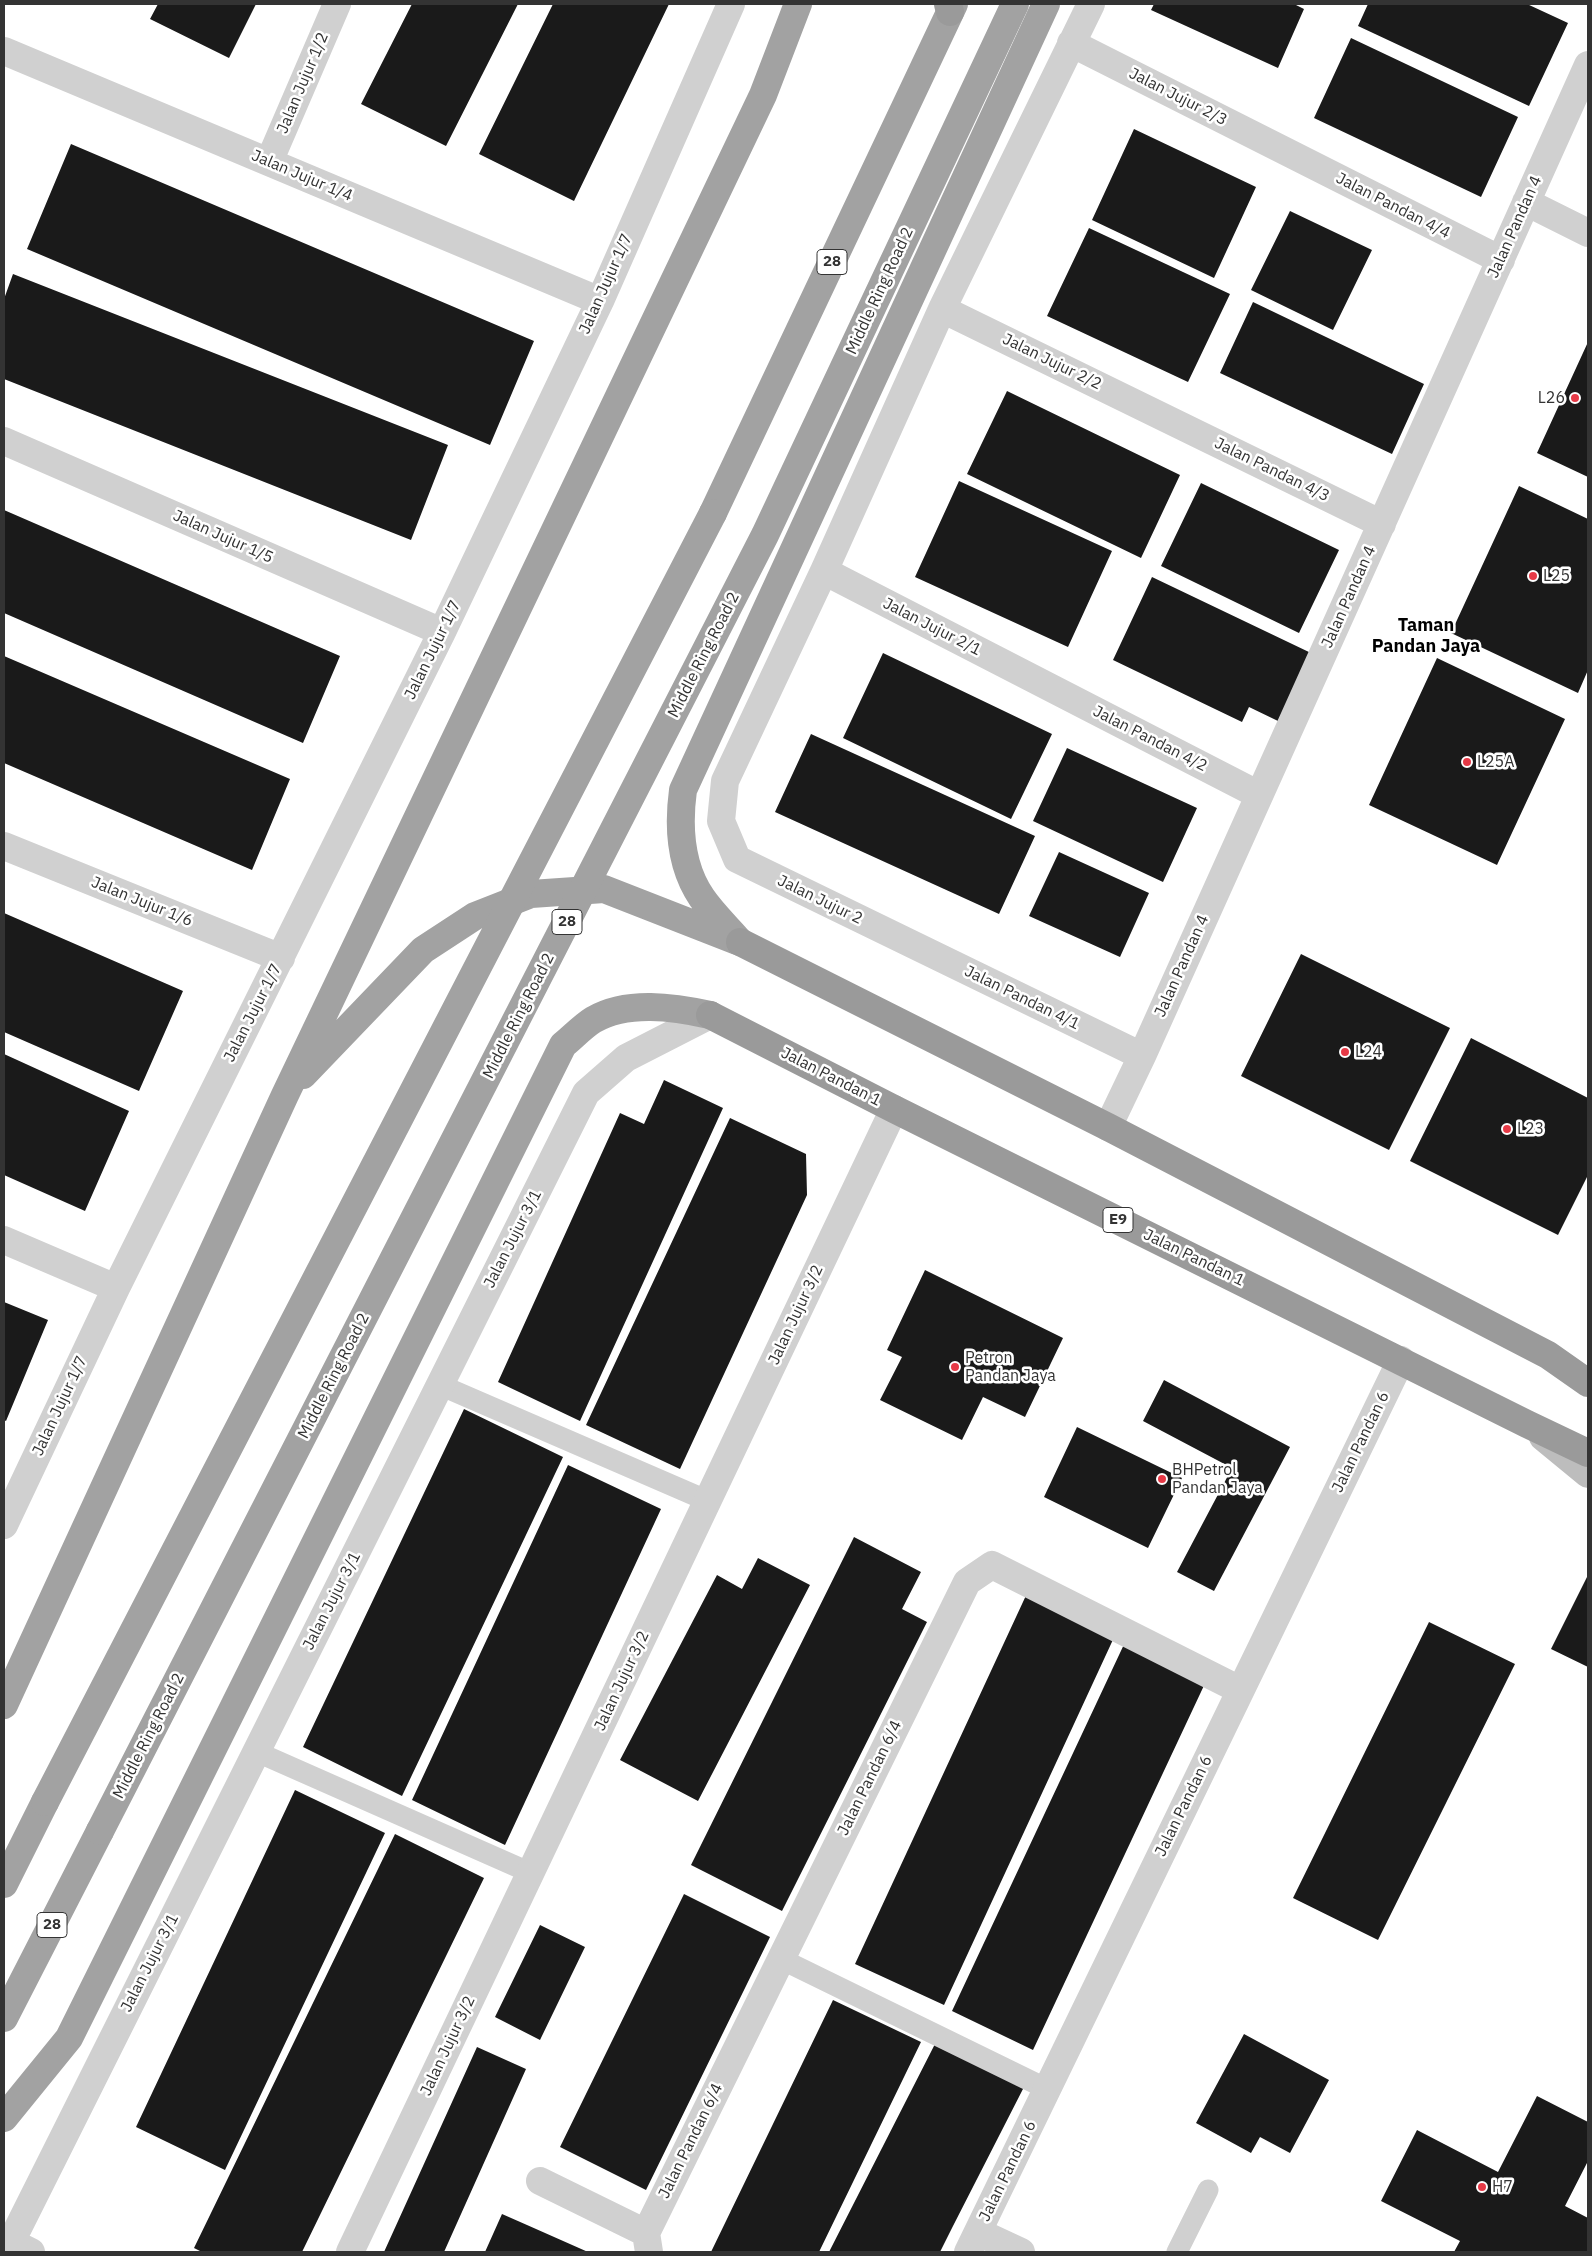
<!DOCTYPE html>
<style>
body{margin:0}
#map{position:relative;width:1592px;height:2256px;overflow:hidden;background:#fff;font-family:"IBM Plex Sans",sans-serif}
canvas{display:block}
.frame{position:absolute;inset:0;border:5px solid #333;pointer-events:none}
</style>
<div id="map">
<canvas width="1592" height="2256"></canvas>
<div class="frame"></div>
</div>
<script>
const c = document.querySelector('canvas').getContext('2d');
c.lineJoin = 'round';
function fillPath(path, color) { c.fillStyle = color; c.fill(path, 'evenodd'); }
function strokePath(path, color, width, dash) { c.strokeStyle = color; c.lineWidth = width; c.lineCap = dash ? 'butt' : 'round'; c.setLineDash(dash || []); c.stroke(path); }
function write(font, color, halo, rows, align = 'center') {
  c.font = font + ' "IBM Plex Sans",sans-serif'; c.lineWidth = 5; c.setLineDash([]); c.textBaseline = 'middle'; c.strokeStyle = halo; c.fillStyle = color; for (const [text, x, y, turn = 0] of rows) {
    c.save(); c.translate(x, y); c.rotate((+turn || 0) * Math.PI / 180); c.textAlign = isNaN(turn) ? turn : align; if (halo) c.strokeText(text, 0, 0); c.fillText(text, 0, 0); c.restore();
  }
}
fillPath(new Path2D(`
 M158 4H256L229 58 150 19Z
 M412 4H518L446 146 361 104Z
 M553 4H669L574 201 479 154Z
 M1154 4H1294L1304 9 1278 68 1151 10Z
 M1368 4H1527L1568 23 1529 106 1358 26Z
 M1351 38 1518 117 1481 197 1314 118Z
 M1134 129 1256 187 1214 278 1092 220Z
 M71 144 534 341 490 445 27 249Z
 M1290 211 1372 250 1333 330 1251 290Z
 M1089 228 1230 294 1188 382 1047 316Z
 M13 274 448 445 411 540 4 379V299Z
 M1253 302 1424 384 1392 454 1220 373Z
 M1588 342V477L1537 453Z
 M1007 391 1180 475 1141 558 967 474Z
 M959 481 1112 551 1068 647 915 577Z
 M1201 483 1339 550 1299 633 1161 566Z
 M1519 486 1588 519V670L1578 693 1451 633Z
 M4 510 340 656 303 743 4 613Z
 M1152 577 1311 653 1278 721 1249 707 1242 722 1113 660Z
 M883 653 1052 734 1011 819 843 738Z
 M4 656 290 779 252 870 4 763Z
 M1437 658 1565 719 1497 865 1369 805Z
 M811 734 1035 836 999 914 775 812Z
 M1067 748 1197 808 1163 882 1033 821Z
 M1059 852 1149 893 1120 957 1029 916Z
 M4 913 183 991 139 1091 4 1032Z
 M1301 954 1450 1028 1389 1150 1241 1076Z
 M1471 1038 1588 1098V1175L1558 1235 1410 1161Z
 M4 1054 129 1111 85 1211 4 1175Z
 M664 1080 723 1108 580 1421 498 1382 620 1113 644 1124Z
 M730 1118 806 1154 807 1195 680 1469 586 1425Z
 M925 1270 1063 1338 1025 1417 983 1397 962 1440 880 1400 902 1357 887 1350Z
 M4 1302 48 1320 6 1421 4 1420Z
 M1164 1380 1290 1447 1214 1591 1177 1572 1232 1468 1143 1421Z
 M464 1409 563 1457 402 1796 303 1747Z
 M1077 1427 1182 1478 1148 1548 1044 1497Z
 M568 1465 661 1509 505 1845 412 1800Z
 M854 1537 921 1572 902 1609 927 1622 782 1911 691 1865Z
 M758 1558 810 1585 698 1801 620 1760 717 1575 742 1589Z
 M1588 1575V1667L1551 1649Z
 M1029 1589 1117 1631 944 2005 855 1964Z
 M1429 1622 1515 1664 1378 1940 1293 1898Z
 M1127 1638 1208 1677 1033 2050 952 2011Z
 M295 1790 385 1833 225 2170 136 2127Z
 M395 1834 484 1878 302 2252H202L194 2248Z
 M684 1894 770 1937 646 2190 560 2147Z
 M540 1925 585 1947 540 2040 495 2017Z
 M833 2000 921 2042 819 2252H711Z
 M1244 2034 1329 2080 1290 2153 1260 2137 1251 2153 1196 2123Z
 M936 2042 1024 2087 953 2226 940 2252H829Z
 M477 2047 526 2069 444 2252H384Z
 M1537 2096 1588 2122V2161L1565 2206 1588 2218V2252H1454L1460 2241 1381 2201 1417 2130 1498 2172Z
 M502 2214 527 2225 588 2252H485Z`), '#1a1a1a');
strokePath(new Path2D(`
 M440 1385 708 1501
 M257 1752 531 1873
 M781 1959 1047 2089
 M1177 2252 1208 2190`), '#d0d0d0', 21);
strokePath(new Path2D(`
 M1091 4 942 309 824 571 725 781 721 821 737 859 1142 1056
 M1071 43 1501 260
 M4 51 600 301
 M269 162 337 4
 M1526 202 1588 233
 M942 309 1382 524
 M4 441 442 632
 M824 571 1259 795
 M4 846 281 958
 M1108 1127 1142 1056 1588 65
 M4 1240 116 1288
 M4 1525 116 1288 442 632 600 301 731 4
 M540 2181 646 2233
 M978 2232 1021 2252
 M31 2252 11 2242 586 1093 626 1058 710 1015
 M350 2252 894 1109
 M649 2252 646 2233 967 1582 992 1565 1240 1690
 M968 2252 1401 1360`), '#d0d0d0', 28);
strokePath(new Path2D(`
 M1543 1437 1588 1474`), '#bdbdbd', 28);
strokePath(new Path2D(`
 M713 513 954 4
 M740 942C728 928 713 914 702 898 680 866 678 827 683 790L1046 4
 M303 1075 423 950 475 916 531 894 604 889 737 941
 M4 1705 285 1095 763 95 798 4
 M4 1884 45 1802
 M4 2018 100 1831
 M4 2118 69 2038 563 1045C573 1037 582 1027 593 1020 627 1000 674 1007 710 1015`), '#a2a2a2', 28);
strokePath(new Path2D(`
 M948 4 950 12
 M740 942 1108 1127 1548 1355 1588 1383
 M710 1015 894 1109 1527 1424 1588 1453`), '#9a9a9a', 28);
strokePath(new Path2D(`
 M45 1802 713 513
 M100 1831 765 535 1015 4`), '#a2a2a2', 28);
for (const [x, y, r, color] of [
 [1575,398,5,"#e63946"],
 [1533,576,5,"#e63946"],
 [1467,762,5,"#e63946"],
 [1345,1052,5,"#e63946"],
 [1507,1129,5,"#e63946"],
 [955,1367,5,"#e63946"],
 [1162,1479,5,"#e63946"],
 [1482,2187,5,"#e63946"]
]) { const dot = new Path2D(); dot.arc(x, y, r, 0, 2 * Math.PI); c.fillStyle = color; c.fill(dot); strokePath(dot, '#fff', 2); }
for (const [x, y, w] of [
 [832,262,30],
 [567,922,30],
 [1118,1220,30],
 [52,1925,30]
]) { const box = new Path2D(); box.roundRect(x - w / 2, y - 12.5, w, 25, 4); c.fillStyle = '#fff'; c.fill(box); strokePath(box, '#333', 1); }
write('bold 15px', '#333', null, [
 ["28",832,262],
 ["28",567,922],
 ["E9",1118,1220],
 ["28",52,1925]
]);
write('16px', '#333', '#fff', [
 ["Jalan Jujur 1/2",303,83,-67],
 ["Jalan Jujur 2/3",1178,97,27],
 ["Jalan Jujur 1/4",302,176,23],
 ["Jalan Pandan 4/4",1393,206,27],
 ["Jalan Pandan 4",1515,227,-66],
 ["Jalan Jujur 1/7",606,284,-66],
 ["Middle Ring Road 2",880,291,-65],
 ["Jalan Jujur 2/2",1052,362,26],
 ["Jalan Pandan 4/3",1272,470,26],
 ["Jalan Jujur 1/5",223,537,24],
 ["Jalan Pandan 4",1349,597,-66],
 ["Jalan Jujur 2/1",932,627,27],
 ["Jalan Jujur 1/7",433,650,-64],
 ["Middle Ring Road 2",704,655,-63],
 ["Jalan Pandan 4/2",1150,739,27],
 ["Jalan Jujur 2",820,900,26],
 ["Jalan Jujur 1/6",142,902,22],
 ["Jalan Pandan 4",1182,966,-66],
 ["Jalan Pandan 4/1",1022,998,26],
 ["Jalan Jujur 1/7",253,1013,-63],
 ["Middle Ring Road 2",519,1016,-63],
 ["Jalan Pandan 1",831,1077,27],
 ["Jalan Jujur 3/1",513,1239,-63],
 ["Jalan Pandan 1",1194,1258,26],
 ["Jalan Jujur 3/2",796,1315,-65],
 ["Middle Ring Road 2",334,1376,-63],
 ["Jalan Jujur 1/7",60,1406,-65],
 ["Jalan Pandan 6",1361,1442,-64],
 ["Jalan Jujur 3/1",332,1601,-63],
 ["Jalan Jujur 3/2",622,1681,-65],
 ["Middle Ring Road 2",149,1736,-63],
 ["Jalan Pandan 6/4",870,1778,-64],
 ["Jalan Pandan 6",1184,1806,-64],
 ["Jalan Jujur 3/1",150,1963,-63],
 ["Jalan Jujur 3/2",448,2046,-65],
 ["Jalan Pandan 6/4",691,2141,-64],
 ["Jalan Pandan 6",1008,2171,-64]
]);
write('16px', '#333', '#fff', [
 ["L26",1565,398,"right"],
 ["L25",1543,576],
 ["L25A",1477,762],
 ["L24",1355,1052],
 ["L23",1517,1129],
 ["Petron",965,1358],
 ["Pandan Jaya",965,1376],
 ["BHPetrol",1172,1470],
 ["Pandan Jaya",1172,1488],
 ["H7",1492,2187]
], 'left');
write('bold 18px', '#000', '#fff', [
 ["Taman",1426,626],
 ["Pandan Jaya",1426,647]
]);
</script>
